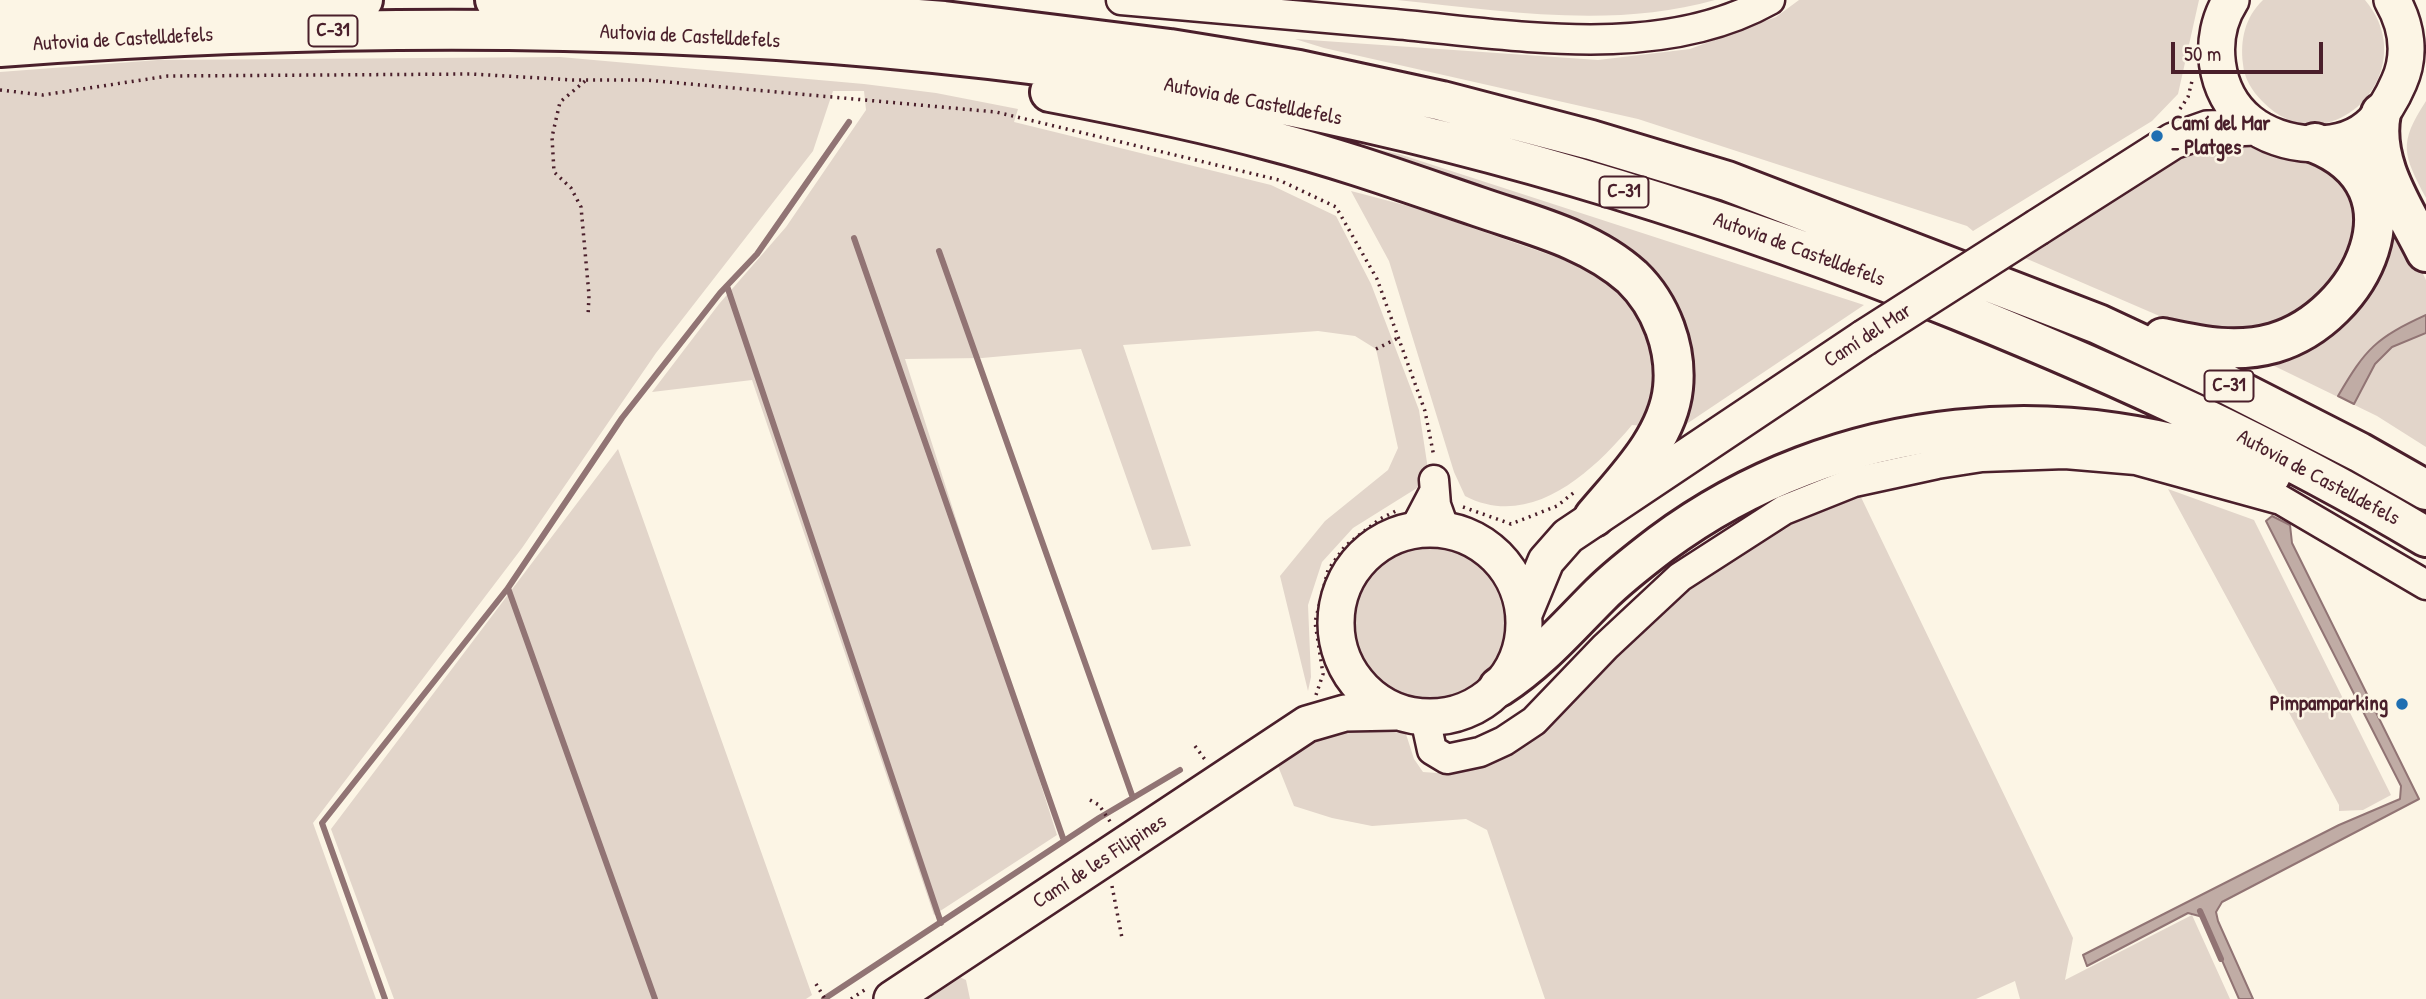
<!DOCTYPE html>
<meta charset="utf-8">
<style>
body{margin:0}
#map{position:relative;width:2426px;height:999px;overflow:hidden;background:#fcf5e5;font-family:"Patrick Hand",sans-serif}
canvas{display:block}
.scale{position:absolute;left:2171px;top:42px;width:152px;height:32px;box-sizing:border-box;border:4px solid #4a1f2b;border-top:0;padding-left:9px;font-size:21px;line-height:24px;white-space:nowrap;color:#4a1f2b;-webkit-text-stroke:5px #fcf5e5;paint-order:stroke}
</style>
<div id="map">
<canvas width="2426" height="999"></canvas>
<div class="scale">50 m</div>
</div>
<script>
const c = document.querySelector('canvas').getContext('2d');
c.lineJoin = 'round';
function fillPath(path, color) { c.fillStyle = color; c.fill(path, 'evenodd'); }
function strokePath(path, color, width, dash) { c.strokeStyle = color; c.lineWidth = width; c.lineCap = dash ? 'butt' : 'round'; c.setLineDash(dash || []); c.stroke(path); }
function write(font, color, halo, rows, align = 'center') {
  c.font = font + ' "Patrick Hand",sans-serif'; c.lineWidth = 5; c.setLineDash([]); c.textBaseline = 'middle'; c.strokeStyle = halo; c.fillStyle = color; for (const [text, x, y, turn = 0] of rows) {
    c.save(); c.translate(x, y); c.rotate((+turn || 0) * Math.PI / 180); c.textAlign = isNaN(turn) ? turn : align; if (halo) c.strokeText(text, 0, 0); c.fillText(text, 0, 0); c.restore();
  }
}
fillPath(new Path2D(`
 M1397 0H1715C1613 29 1502 11 1397 0Z
 M1799 0H2199L2178 94 2152 121 1973 231 1967 226 1638 119 1324 48 1295 39 1598 60 1690 49 1776 17Z
 M2263 0H2365C2426 72 2328 170 2262 101 2252 91 2244 78 2243 64 2240 40 2245 17 2263 0Z
 M560 57 864 84 936 93 1018 109 1014 122 1271 185 1336 216 1371 284 1419 410 1429 476 1417 488 1353 528 1322 562 1308 605 1311 677 1308 691 1280 576 1325 521 1388 470 1398 448 1376 349 1355 336 1318 331 1123 345 1191 546 1152 550 1081 349 982 358 905 359 1057 835 934 915 752 380 652 392 719 304 786 227 866 110 864 91H833L813 151 656 353 522 548 313 823 376 999H0V72L158 60Z
 M2426 101V198C2403 154 2398 144 2426 101Z
 M1194 110 1399 154 1864 305 1676 431 1660 289Z
 M2223 142 2248 146 2272 157 2305 162 2325 170 2345 187 2356 212 2348 245 2332 278 2317 295 2290 317 2238 330 2185 327 2025 258 2190 148Z
 M1351 191 1412 207 1602 273 1640 314 1651 356 1652 399 1645 426 1632 425C1592 473 1530 530 1465 496L1454 472 1389 261Z
 M2388 203 2426 280V447L2377 416 2260 359 2320 338Z
 M618 449 812 995 806 999H394L331 829Z
 M2168 489 2254 520 2391 795 2363 810 2339 811V805Z
 M1859 493 2073 938 2065 980 2192 915 2230 999H2020L2015 981 1976 999H1545L1487 830 1466 819 1372 826 1332 818 1294 806 1276 761 1329 727H1398L1405 731 1414 759 1423 772 1437 773 1484 762 1662 609 1736 548 1784 517Z
 M1353 625a77 77 0 1 1 154 0a77 77 0 1 1-154 0Z
 M953 974 966 980 970 999H915Z`), '#e2d5ca');
const water = new Path2D(`
 M2426 315V333L2392 347 2375 364 2354 404 2338 396C2366 348 2376 338 2426 315Z
 M2272 516 2290 525 2292 543 2419 799 2222 902 2216 912 2218 921 2253 999H2239L2203 917 2188 913 2087 966 2083 955 2339 825 2400 799 2401 786 2266 521Z`);
fillPath(water, '#c0aca5');
strokePath(water, '#917474', 2);
strokePath(new Path2D(`
 M854 238 1064 841
 M939 251 1133 798
 M727 286 941 923
 M508 588 655 999
 M2200 911 2221 959
 M385 999 322 823 508 588 622 418 720 293 757 254 849 122
 M824 999 1099 818 1180 770`), '#917474', 6);
const minor = new Path2D(`
 M1121 0C1212 8 1304 16 1395 24 1515 35 1660 62 1770 0
 M1434 480 1436 505 1445 530
 M1414 530 1434 492
 M1425 718 1432 750 1447 759 1480 752 1504 741 1534 721 1605 647 1680 577 1784 510 1854 482 1937 464 1982 457 2065 454 2136 460 2281 500 2426 585`);
const major = new Path2D(`
 M2231 0C2207 37 2213 93 2249 122 2281 148 2342 154 2373 123 2384 112 2393 96 2399 82 2411 55 2407 26 2392 0
 M2038 227 2173 141 2207 129 2256 127
 M1336 623a94 94 0 1 1 188 0a94 94 0 1 1-188 0Z
 M1524 614 1546 561 1568 536 1864 338
 M892 999 1307 724 1345 713 1396 712`);
const highway = new Path2D(`
 M495 0 790 9 944 21 1170 49 1299 70 1442 101 1591 140 1727 181 2098 324 2220 381 2359 452 2426 490
 M0 16 106 8 363 0
 M0 47C423 16 867 22 1284 105 1515 151 1742 223 1960 311 2120 376 2278 448 2426 537
 M1050 92C1124 106 1199 121 1272 141 1342 159 1411 184 1479 207 1531 225 1590 239 1632 277 1661 305 1677 348 1673 388 1668 438 1625 480 1594 517
 M2381 113C2371 163 2405 209 2426 252
 M2163 338C2201 346 2235 354 2274 343 2362 317 2426 187 2315 143
 M1499 687C1540 660 1566 629 1600 595 1619 576 1640 560 1661 544 1837 413 2071 393 2271 475`);
strokePath(minor, '#4a1f2b', 33);
strokePath(major, '#4a1f2b', 40);
strokePath(highway, '#4a1f2b', 44);
strokePath(new Path2D(`
 M585 81 560 102 552 137 554 172 571 188 581 207 589 295 588 317
 M0 90 43 95 168 76 472 74 573 80H646L996 112 1279 180 1336 207 1377 279 1425 411 1434 457
 M2180 109 2188 97 2192 81
 M1376 349 1398 338
 M1463 507 1511 524 1557 506 1577 490
 M1316 695 1323 674 1315 622 1328 570 1345 546 1380 519 1396 511
 M1195 746 1206 761
 M1090 800 1099 805 1111 823
 M1112 886 1122 938
 M816 984 825 999
 M851 999 866 989`), '#4a1f2b', 3.5, [2, 5]);
strokePath(minor, '#fcf5e5', 28);
strokePath(major, '#fcf5e5', 35);
strokePath(highway, '#fcf5e5', 38);
const majorBridge = new Path2D(`
 M1864 338 2038 227`);
strokePath(majorBridge, '#4a1f2b', 40, []);
strokePath(majorBridge, '#fcf5e5', 35);
for (const [x, y, r, color] of [
 [2157,136,7,"#1f6fb2"],
 [2402,704,7,"#1f6fb2"]
]) { const dot = new Path2D(); dot.arc(x, y, r, 0, 2 * Math.PI); c.fillStyle = color; c.fill(dot); strokePath(dot, '#fcf5e5', 2.5); }
for (const [x, y, w] of [
 [333,31,49],
 [1624,192,49],
 [2229,386,49]
]) { const box = new Path2D(); box.roundRect(x - w / 2, y - 15.5, w, 31, 5); c.fillStyle = '#fcf5e5'; c.fill(box); strokePath(box, '#4a1f2b', 2); }
write('bold 19px', '#4a1f2b', null, [
 ["C-31",333,31],
 ["C-31",1624,192],
 ["C-31",2229,386]
]);
write('21px', '#4a1f2b', '#fcf5e5', [
 ["Autovia de Castelldefels",690,37,3],
 ["Autovia de Castelldefels",123,40,-3],
 ["Autovia de Castelldefels",1253,102,11],
 ["Autovia de Castelldefels",1799,250,20],
 ["Camí del Mar",1868,336,-33],
 ["Autovia de Castelldefels",2318,478,28],
 ["Camí de les Filipines",1100,862,-33]
]);
write('bold 21px', '#4a1f2b', '#fcf5e5', [
 ["Camí del Mar",2171,124],
 ["- Platges",2171,148],
 ["Pimpamparking",2388,704,"right"]
], 'left');
</script>
